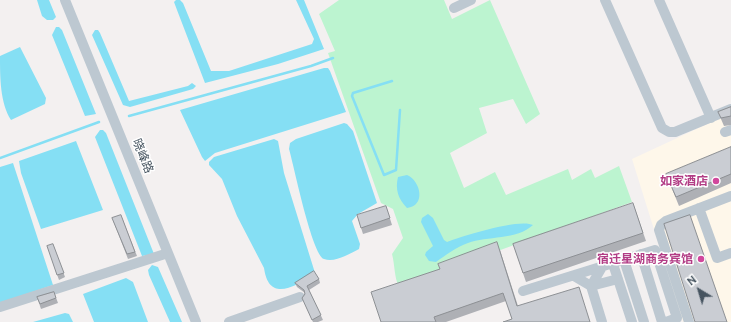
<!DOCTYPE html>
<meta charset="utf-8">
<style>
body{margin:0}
#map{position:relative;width:731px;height:322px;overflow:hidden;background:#f3f0f0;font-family:Ubuntu,sans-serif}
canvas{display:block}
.north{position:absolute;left:679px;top:270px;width:40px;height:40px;-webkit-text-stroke:3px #fff;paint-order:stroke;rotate:322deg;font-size:11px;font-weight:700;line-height:16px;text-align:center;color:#465460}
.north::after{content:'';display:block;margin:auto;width:14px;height:18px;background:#465460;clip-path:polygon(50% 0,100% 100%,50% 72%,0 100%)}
</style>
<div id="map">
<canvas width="731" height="322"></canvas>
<div class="north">N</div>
</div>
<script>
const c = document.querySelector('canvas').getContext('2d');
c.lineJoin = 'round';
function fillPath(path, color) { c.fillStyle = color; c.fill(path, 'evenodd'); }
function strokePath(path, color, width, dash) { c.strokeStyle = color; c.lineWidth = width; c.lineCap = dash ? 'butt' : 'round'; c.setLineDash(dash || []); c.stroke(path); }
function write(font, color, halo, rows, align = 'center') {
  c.font = font + ' Ubuntu,"Noto Sans SC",sans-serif'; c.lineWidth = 3; c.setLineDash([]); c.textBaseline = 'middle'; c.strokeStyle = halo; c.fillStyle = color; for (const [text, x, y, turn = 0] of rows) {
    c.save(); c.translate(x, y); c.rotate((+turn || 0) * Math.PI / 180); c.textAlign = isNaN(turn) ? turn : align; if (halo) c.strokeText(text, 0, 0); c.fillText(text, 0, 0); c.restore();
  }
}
fillPath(new Path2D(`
 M731 113V322H683L632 159Z`), '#fef7ea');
fillPath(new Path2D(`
 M339 0H444L452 19 490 0 540 114 526 124 513 99 479 108 487 133 450 153 464 188 495 172 506 195 568 169 572 180 591 169 595 178 619 166 632 202 399 287C394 277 395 265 392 254L403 238 393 209 381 203 328 53 335 51 319 14Z`), '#bcf4d0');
fillPath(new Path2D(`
 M37 0H49L56 17 53 20H47L42 16Z
 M176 0H180L183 3 211 71H229L312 44 314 39 296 0H304L324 49 278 64 205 83 177 10 174 2Z
 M56 27H59L62 30 96 114 85 116 52 35Z
 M95 30H98L100 33 129 101 188 86 192 83 196 86 193 89 130 107 123 105 92 35Z
 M20 47 46 98 45 104 11 120C0 103 0 77 0 56Z
 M324 68H328L330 71 346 112 215 153 205 161 202 157 180 110Z
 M344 123 347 124 353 131 377 203 358 214 352 221 360 244 359 249C349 254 335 263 324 259 312 255 294 166 289 149L290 143 296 139Z
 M100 130H103L106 133 154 254 142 256 95 137Z
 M274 139 278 141 284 173 315 273 314 276C294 286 269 303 264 268L237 216 222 179 209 165V162L214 157Z
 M76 141 103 210 41 229 21 173 19 161Z
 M13 163 53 285 0 303V167Z
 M407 175C421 181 426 206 407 208 398 199 395 189 398 177Z
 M428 214 433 218 444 240 447 242C462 236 520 218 533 225 517 240 487 236 468 243 456 247 446 255 436 262L429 261 425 255 426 252 433 246 421 222 422 218Z
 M152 265 158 267 182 322H170L149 275 148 270Z
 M126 278 133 282 148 322H94L83 294Z
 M65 313 69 314 73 322H33Z`), '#85dff4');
strokePath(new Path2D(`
 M392 81 353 93 352 96 384 175 396 170 400 110
 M129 116 311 66 333 58
 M0 158 99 122`), '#85dff4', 2.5);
strokePath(new Path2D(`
 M65 0 196 322
 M605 0 662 128 669 132H675L731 109
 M659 0 711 118
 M454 8 471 0
 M725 132 731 130
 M699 208 717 258 731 253
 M641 254 662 322
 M624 260 644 322
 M613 264 632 322
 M574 276 591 286 618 279
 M523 291 655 250 677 318 666 322
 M0 307 168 253
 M229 322 300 297
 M602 322 591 286 602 267
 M689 322 659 230 661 225 666 221 731 196`), '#bdc8d1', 10);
fillPath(new Path2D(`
 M731 107V125L724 126 718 112Z
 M731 147V183L679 206 666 174Z
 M633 203 646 241 526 282 513 244Z
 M386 206 392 225 363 234 357 215Z
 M121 215 137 256 128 259 112 218Z
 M53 244 65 277 59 280 47 246Z
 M500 250 518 306 582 295 512 319 506 301 446 322H381Z
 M319 279 320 283 309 290 323 320 318 322H313L302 298 305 293 297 287 295 283Z
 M54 292 58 303 41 309 37 297Z`), '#aeb0b5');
const building = new Path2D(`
 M731 107V116L721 118 718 112Z
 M731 147V174L676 197 666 174Z
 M633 203 643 233 523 273 513 244Z
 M386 206 390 218 361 228 357 215Z
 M121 215 135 252 127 254 112 218Z
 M690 215 727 322H695L664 224Z
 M497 242 517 306 579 287 590 322H503L512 319 503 293 434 317 436 322H381L371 292 440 269 438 264Z
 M53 244 64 273 57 275 47 246Z
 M314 271 319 279 307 286 321 315 312 320 302 298 305 294 304 290 295 283Z
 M54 292 56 298 40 304 37 297Z`);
fillPath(building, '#cacdd3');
strokePath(building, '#8d9094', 1);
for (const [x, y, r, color] of [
 [716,181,4,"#d1479c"],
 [701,259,4,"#d1479c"]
]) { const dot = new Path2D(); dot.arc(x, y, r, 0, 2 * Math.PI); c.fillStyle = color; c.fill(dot); strokePath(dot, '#fff', 1.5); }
write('12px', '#465460', '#fff', [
 ["晓峰路",143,156,68]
]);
write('bold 12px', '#b23c85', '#fff', [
 ["如家酒店",708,181],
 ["宿迁星湖商务宾馆",693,259]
], 'right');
</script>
